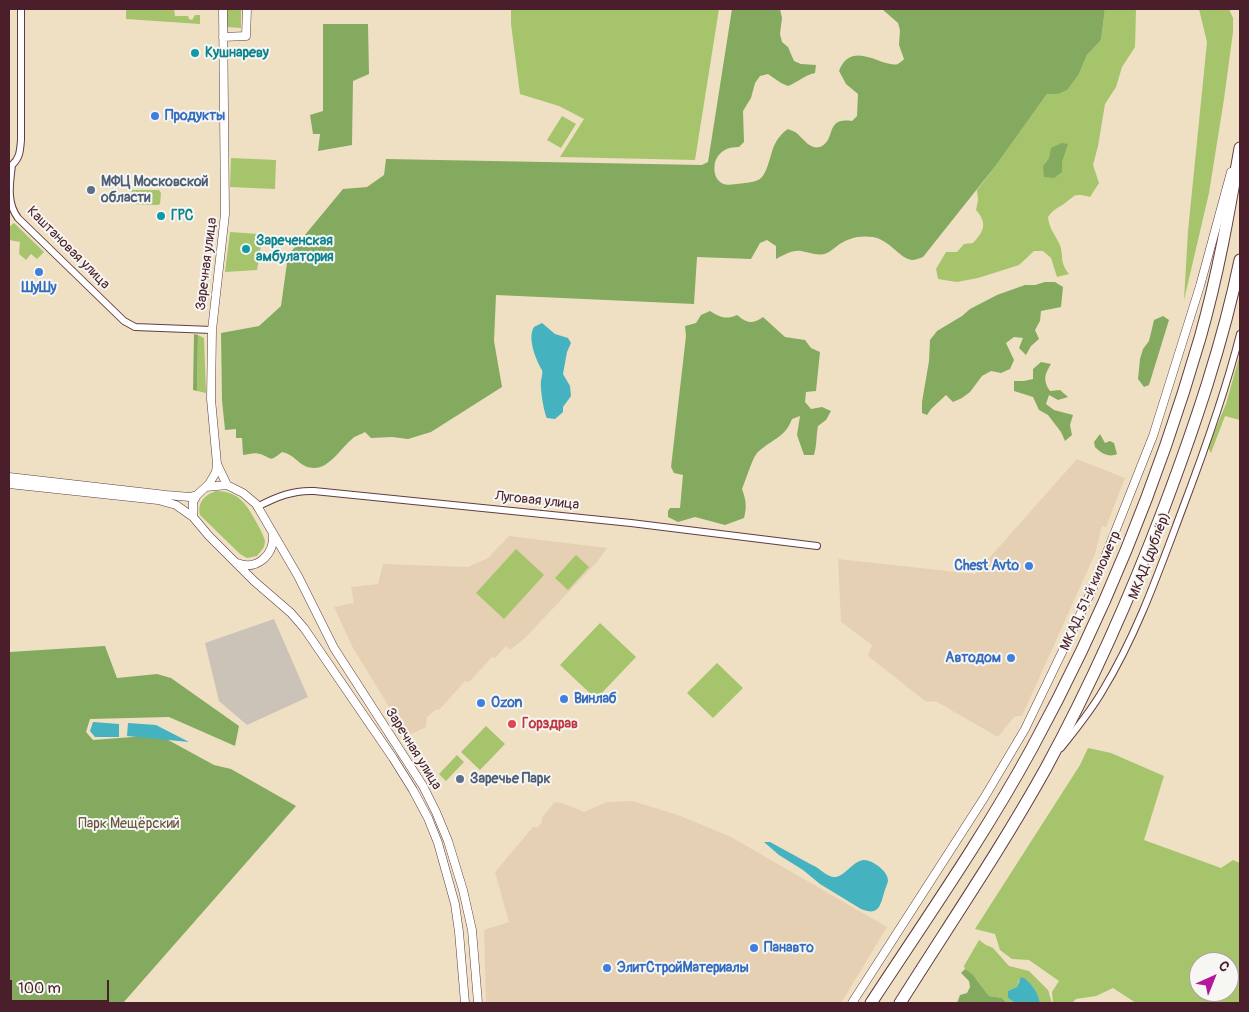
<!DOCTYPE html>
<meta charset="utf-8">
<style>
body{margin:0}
#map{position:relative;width:1249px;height:1012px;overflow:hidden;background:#efe0c3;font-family:Pangolin,sans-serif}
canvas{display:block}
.frame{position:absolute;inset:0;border:10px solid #4a1f2b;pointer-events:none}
.north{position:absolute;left:1189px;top:952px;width:50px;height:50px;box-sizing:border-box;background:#f6f6f2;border:1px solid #b1a0a2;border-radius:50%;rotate:44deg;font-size:14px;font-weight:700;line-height:20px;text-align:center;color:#4a1f2b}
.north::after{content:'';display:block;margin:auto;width:18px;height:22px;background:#b5179e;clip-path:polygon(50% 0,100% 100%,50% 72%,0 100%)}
.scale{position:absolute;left:10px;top:980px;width:99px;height:22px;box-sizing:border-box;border:2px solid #4a1f2b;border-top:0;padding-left:6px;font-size:15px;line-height:18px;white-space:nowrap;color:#4a1f2b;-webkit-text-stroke:4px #f6f6f2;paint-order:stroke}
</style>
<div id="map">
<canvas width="1249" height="1012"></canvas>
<div class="frame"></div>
<div class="north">С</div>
<div class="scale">100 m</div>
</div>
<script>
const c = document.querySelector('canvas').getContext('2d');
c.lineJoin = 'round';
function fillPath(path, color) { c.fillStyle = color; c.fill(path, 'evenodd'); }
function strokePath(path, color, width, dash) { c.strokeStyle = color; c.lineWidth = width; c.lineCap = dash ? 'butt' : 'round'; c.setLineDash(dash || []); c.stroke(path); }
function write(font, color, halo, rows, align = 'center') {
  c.font = font + ' Pangolin,sans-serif'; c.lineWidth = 4; c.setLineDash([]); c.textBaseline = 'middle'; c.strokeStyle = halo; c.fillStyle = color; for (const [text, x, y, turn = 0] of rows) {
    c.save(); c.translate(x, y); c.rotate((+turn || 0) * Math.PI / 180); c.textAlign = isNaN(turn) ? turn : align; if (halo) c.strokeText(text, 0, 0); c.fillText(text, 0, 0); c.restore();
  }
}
fillPath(new Path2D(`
 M1077 459 1125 478 1106 527 1102 526 1095 554 1022 716H1015L998 737 937 702 925 701 868 656 872 645 841 622 838 559 975 574Z
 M509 536 607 548 597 562 525 638 510 650 506 646 495 658 492 657 469 682 465 681 440 709 435 710 427 717 426 727 407 736 353 648 334 607 354 603 351 587 378 584 383 564 468 567 488 558Z
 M632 801 678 815 731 837 887 927 841 1003H486L484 930 509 922 495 872 533 827H538L542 822V817L555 802 562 803 584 812 607 802Z`), '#e6d0b4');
fillPath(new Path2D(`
 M274 619 308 697 247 725 219 701 205 643Z`), '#cbc2b8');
fillPath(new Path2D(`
 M126 9H174L175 16H188L189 19 192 20 195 15H200V24L126 19Z
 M227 9H241V28L227 27Z
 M511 9H719L695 160 560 157 584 119 559 106 520 94 511 24Z
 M1105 9H1136L1135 47 1122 67 1116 87 1105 104 1098 146 1093 165 1099 183 1090 197C1073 193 1076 195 1064 204 1057 208 1053 210 1048 217 1049 228 1054 233 1059 243 1065 256 1058 260 1069 274L1057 277 1051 258 1043 251H1034L1019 265 978 278 957 282 938 279 936 269 946 252H957L964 244 973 243C985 230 987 223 976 210L978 200 977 190 997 164 1047 94H1058L1079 74 1087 55 1101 40ZM1049 158 1062 162V172L1043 166Z
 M1199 9H1229L1233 18V32L1224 99 1209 193 1184 300 1188 231 1207 42Z
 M562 116 576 124 561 148 547 140Z
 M231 158 276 160 275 189 230 187Z
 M132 190H159L161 193 160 204 158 205 131 204 130 202Z
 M14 223 44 252 37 259 31 254 26 260 19 254 20 242 9 240V227Z
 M230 232 258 234 262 240 257 270 225 272Z
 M198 335 204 338 206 393 197 391Z
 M1240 354V420L1225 416 1211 453 1208 447 1226 404Z
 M216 491C237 491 246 503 255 520 259 527 263 534 265 541L264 547 257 556 247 558 240 554 200 515C197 502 205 495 216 491Z
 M516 549 544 575 504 619 476 593Z
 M576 555 589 567 568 590 555 578Z
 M600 623 636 657 596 699 560 665Z
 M717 663 743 688 713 718 687 693Z
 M486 726 505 744 480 770 461 752Z
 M1088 748 1111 753 1164 776 1144 840 1221 868 1233 860 1240 863V1003H1136L1113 988 1096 996 1076 999 1072 1003H1053L1052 992 1059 981 1029 960 1012 959 1000 950 995 934 975 929 1080 765ZM1199 962H1229V992H1199Z
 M457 755 464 762 446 781 439 774Z
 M979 940 986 945 993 948 1009 966 1029 971 1048 990 1052 1003H1040L1033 987 1027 980H1019L1017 987 1008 991V998L1015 1003H1007L1002 998 989 996 977 980 965 969 964 966Z`), '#a5c46c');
fillPath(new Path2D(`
 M732 9H780L782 18 780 34 782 42 788 47 794 61 801 64 816 65 815 73C805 75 798 82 788 86L781 83 768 74 760 76 755 83 751 98 743 111 744 142 739 147C727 147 719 151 715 162 714 168 714 175 718 180 723 186 729 185 736 184 743 183 752 183 758 180 767 177 770 155 774 146 777 139 782 133 788 129 788 129 795 132 795 132 803 137 810 152 822 146 836 138 825 117 852 121L857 116 858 94 846 84 839 71C852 38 883 69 898 64 899 63 904 60 904 59L899 45 900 30 898 23 882 9H1105L1101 40 1087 55 1079 74 1067 90 1058 94H1047L997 164 923 257C920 258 915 260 912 260 900 259 890 240 873 237 860 235 847 238 837 246 833 249 829 253 824 254 815 256 809 252 801 251 792 250 784 255 776 259V246L767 240 760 243 751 259 697 257 694 304 496 295 494 341 502 387 431 432 408 439 392 437 371 438 365 432C360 435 354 436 351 440 338 451 326 475 305 466 296 462 295 455 282 452 268 463 273 458 260 454 255 452 249 454 243 455L242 438H236V429L225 430 222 400 221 333 259 326 281 306 287 263 285 259 343 189 367 187 384 175 386 159 702 165 708 162Z
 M323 24H368L369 74 353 81 352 145 318 151 320 134H313L310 115 323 111Z
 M1062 143 1068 144 1062 162V172L1054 178 1044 177 1043 166 1049 158 1051 148Z
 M1045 282H1055L1063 287 1061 307 1041 311 1040 321 1035 330 1039 339 1031 346 1026 355 1019 348 1023 338 1014 337 1006 343 1014 360 1010 369 1001 373 991 371 982 376 970 392 962 398 953 402 946 395 931 409 927 415 922 413V402L929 361 930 340 937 331 962 316 970 309 997 295 1025 285H1035Z
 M710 311C720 317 725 320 737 315 747 323 752 325 763 317L785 337 805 340 811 348 820 352 816 391 806 392 805 402 811 409 822 407 831 411 826 420 818 426C816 436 817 445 814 455H804L797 435 800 416 792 419C785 438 772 439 758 452 752 458 746 480 742 489 746 500 747 507 744 518L725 525 695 517 678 522 668 517V511L670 508H680L683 475 674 473 671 467 686 336 685 326 696 323 701 315Z
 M1163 316 1169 320 1149 385 1144 387 1138 379 1140 359 1143 349 1149 341 1154 320Z
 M194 334 198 335 197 391 193 390Z
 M1041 362 1051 364C1044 375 1043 381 1050 391L1060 390 1068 397 1058 400 1049 395 1046 404 1054 410 1073 415 1070 425 1072 435 1065 441 1061 432 1048 415 1039 410 1033 397 1014 391V381H1024L1033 379V369Z
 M1100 434 1105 443 1110 441 1114 443 1117 454C1109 458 1101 453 1095 447L1094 442Z
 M105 646 117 678 157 674 171 678 239 726 235 746 169 717 90 719 86 732 93 740 159 735 214 765 231 769 296 806 123 1003H9V652Z
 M965 969 973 975 989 996 1002 998 1007 1003H957L960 995 967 993 970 987 969 981 961 973Z`), '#84aa60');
fillPath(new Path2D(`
 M542 323 555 334 568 338 571 343 567 352 563 374 570 386 571 396 563 407V412L555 419 547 418C544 413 540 388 541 382 541 378 543 375 542 370 536 360 527 338 534 327Z
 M93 722 119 724V737H95L90 731Z
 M128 723 156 725 189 742 127 736Z
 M764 842H770L812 865C820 868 827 878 836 877 846 875 852 862 863 860 872 859 889 872 888 881 887 885 885 889 884 893 880 907 878 916 861 909L820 884 803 870 779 855Z
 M1021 977C1031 980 1038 994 1040 1003H1015L1008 998V991L1017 987Z`), '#45b2c0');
const minor = new Path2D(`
 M21 9V140C20 151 20 158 12 165 10 183 6 202 18 218L124 321 135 327 212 330
 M257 507C276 497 293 490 314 491L631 523 817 546
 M1061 748C1076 729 1091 711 1103 690 1137 634 1159 571 1182 510 1204 452 1225 394 1240 334`);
const tertiary = new Path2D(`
 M223 9 225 214 212 330 211 399 217 464 216 472 209 484 197 495 193 502V517L209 536 254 581 291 613 304 628 393 758 413 790 428 818 438 843 455 904 459 932 465 1003
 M223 37 246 36 247 9
 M217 464 227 485
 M9 477 166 495 190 497 197 495
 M9 484 158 500 176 505 193 517
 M206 487 227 485 243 493 256 504 298 576 334 648 423 786 436 812 448 841 463 890 472 930 478 1003
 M237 563C257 571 274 555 273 535
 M852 1003 984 798 1025 729 1092 590 1153 436 1200 286 1231 172`);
const trunk = new Path2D(`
 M871 1003C926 919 984 836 1032 748 1103 618 1159 479 1200 338 1218 275 1229 212 1240 148
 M900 1003C949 925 1001 849 1046 768 1092 683 1131 595 1165 505 1195 425 1223 343 1240 260`);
strokePath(minor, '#633c42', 8);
strokePath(tertiary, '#633c42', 9);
strokePath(trunk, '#633c42', 13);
strokePath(minor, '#fff', 6);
strokePath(tertiary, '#fff', 8);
strokePath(trunk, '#fff', 11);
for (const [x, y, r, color] of [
 [195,53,5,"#0f9aa8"],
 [155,116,5,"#3f7fe0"],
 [91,190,5,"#5c6f8a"],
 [161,216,5,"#0f9aa8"],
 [246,249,5,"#0f9aa8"],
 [39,272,5,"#3f7fe0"],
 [1029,566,5,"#3f7fe0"],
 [1011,658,5,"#3f7fe0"],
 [564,699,5,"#3f7fe0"],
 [481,703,5,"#3f7fe0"],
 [512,724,5,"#e0444e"],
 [460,779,5,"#5c6f8a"],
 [754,948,5,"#3f7fe0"],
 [607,968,5,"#3f7fe0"]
]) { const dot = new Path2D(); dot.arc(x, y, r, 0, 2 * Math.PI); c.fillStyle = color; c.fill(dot); strokePath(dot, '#f6f6f2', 2); }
write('bold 14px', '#0d838f', '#f6f6f2', [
 ["Кушнареву",205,53],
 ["ГРС",171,216],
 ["Зареченская",256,241],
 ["амбулатория",256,257]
], 'left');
write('bold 14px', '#366cbe', '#f6f6f2', [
 ["Продукты",165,116],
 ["ШуШу",39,288,"center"],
 ["Chest Avto",1019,566,"right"],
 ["Автодом",1001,658,"right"],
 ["Винлаб",574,699],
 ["Ozon",491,703],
 ["Панавто",764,948],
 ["ЭлитСтройМатериалы",617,968]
], 'left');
write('bold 14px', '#4e5e75', '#f6f6f2', [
 ["МФЦ Московской",101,182],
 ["области",101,198],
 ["Заречье Парк",470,779]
], 'left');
write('14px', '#4a1f2b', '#f6f6f2', [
 ["Каштановая улица",68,248,45],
 ["Заречная улица",207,264,-83],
 ["Луговая улица",537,501,6],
 ["МКАД (дублёр)",1150,556,-69],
 ["МКАД, 51-й километр",1091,591,-66],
 ["Заречная улица",413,749,58]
]);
write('bold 14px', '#be3a42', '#f6f6f2', [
 ["Горздрав",522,724]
], 'left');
write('14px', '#65513e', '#f6f6f2', [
 ["Парк Мещёрский",129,824]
]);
</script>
